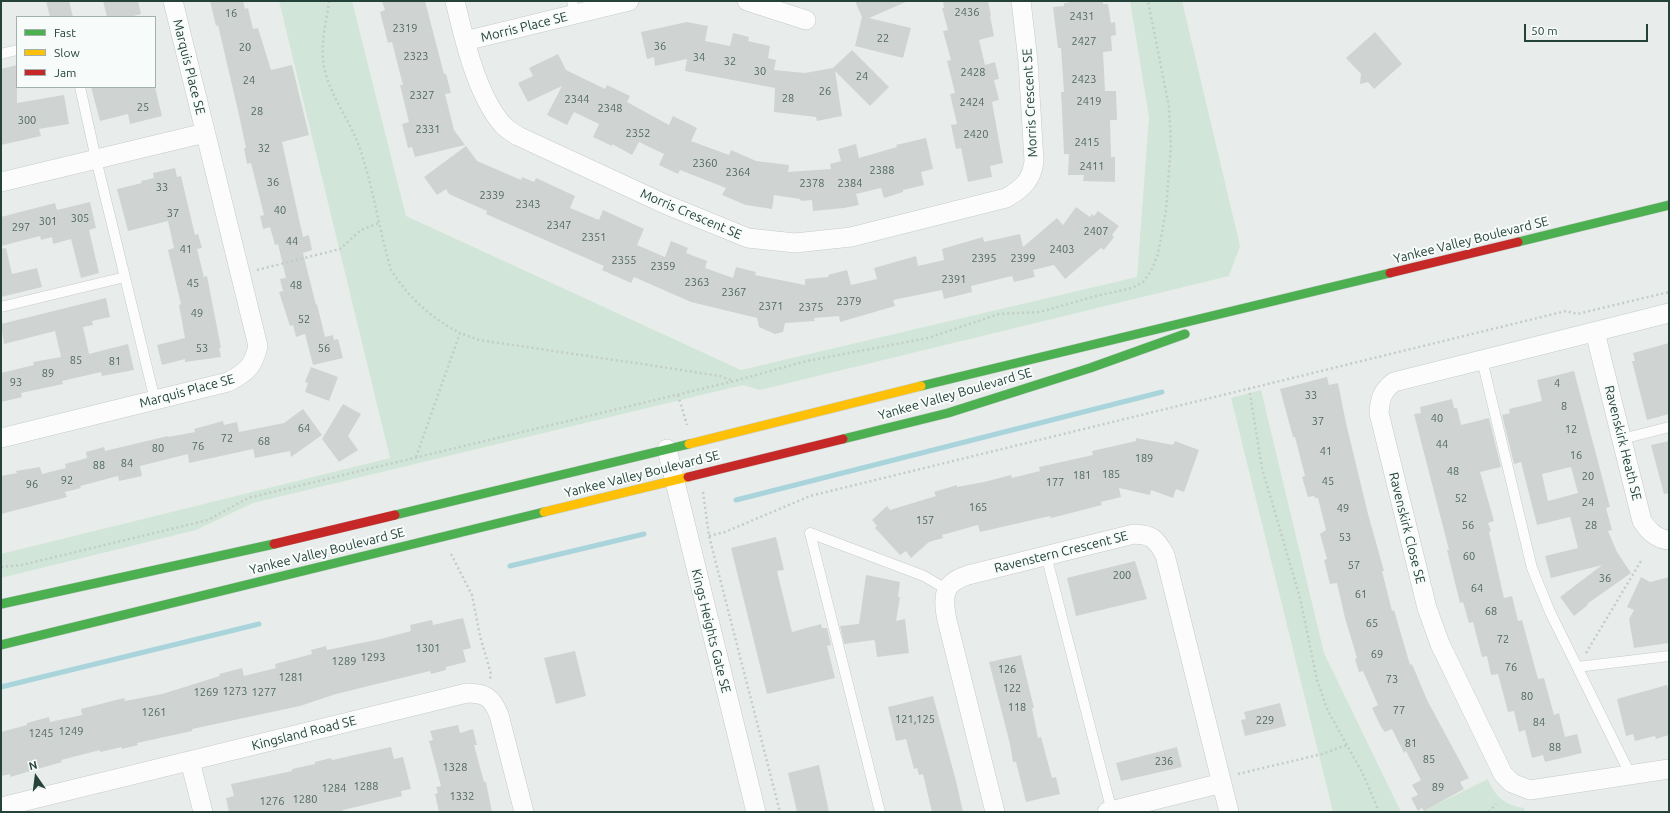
<!DOCTYPE html>
<style>
body{margin:0}
#map{position:relative;width:1670px;height:813px;overflow:hidden;background:#e8edeb;font-family:Ubuntu,sans-serif}
canvas{display:block}
.frame{position:absolute;inset:0;border:2px solid #24423a;pointer-events:none}
.legend{position:absolute;left:16px;top:16px;width:140px;height:72px;box-sizing:border-box;background:#f7fbf9;border:1px solid #a3b1ad;margin:0;padding:5px 7px;list-style:none;font-size:12px;color:#24423a}
.legend li{display:flex;align-items:center;gap:8px;height:20px}
.legend b{width:20px;border:1px solid #a3b1ad}
.north{position:absolute;left:16px;top:757px;width:40px;height:40px;-webkit-text-stroke:3px #f7fbf9;paint-order:stroke;rotate:346deg;font-size:11px;font-weight:700;line-height:16px;text-align:center;color:#24423a}
.north::after{content:'';display:block;margin:auto;width:14px;height:18px;background:#24423a;clip-path:polygon(50% 0,100% 100%,50% 72%,0 100%)}
.scale{position:absolute;left:1524px;top:24px;width:124px;height:18px;box-sizing:border-box;border:2px solid #24423a;border-top:0;padding-left:5px;font-size:12px;line-height:14px;white-space:nowrap;color:#24423a;-webkit-text-stroke:3px #f7fbf9;paint-order:stroke}
</style>
<div id="map">
<canvas width="1670" height="813"></canvas>
<div class="frame"></div>
<ul class="legend">
<li><b style="height:5px;background:#4caf50"></b>Fast</li>
<li><b style="height:5px;background:#ffc107"></b>Slow</li>
<li><b style="height:5px;background:#c62828"></b>Jam</li>
</ul>
<div class="north">N</div>
<div class="scale">50 m</div>
</div>
<script>
const c = document.querySelector('canvas').getContext('2d');
c.lineJoin = 'round';
function fillPath(path, color) { c.fillStyle = color; c.fill(path, 'evenodd'); }
function strokePath(path, color, width, dash) { c.strokeStyle = color; c.lineWidth = width; c.lineCap = dash ? 'butt' : 'round'; c.setLineDash(dash || []); c.stroke(path); }
function write(font, color, halo, rows, align = 'center') {
  c.font = font + ' Ubuntu,sans-serif'; c.lineWidth = 4; c.setLineDash([]); c.textBaseline = 'middle'; c.strokeStyle = halo; c.fillStyle = color; for (const [text, x, y, turn = 0] of rows) {
    c.save(); c.translate(x, y); c.rotate((+turn || 0) * Math.PI / 180); c.textAlign = isNaN(turn) ? turn : align; if (halo) c.strokeText(text, 0, 0); c.fillText(text, 0, 0); c.restore();
  }
}
fillPath(new Path2D(`
 M279 1H352L406 216 741 370 1137 277 1149 117 1130 1H1182L1240 246 1229 276 760 390 743 385 253 503 196 530 1 578V554L390 458Z
 M1261 390 1324 653 1401 812H1333L1231 398Z
 M1488 779C1494 796 1506 806 1524 808L1525 812H1421Z`), '#d1e6d8');
strokePath(new Path2D(`
 M736 500 1162 392
 M510 566 644 534
 M1 687 259 624`), '#a9d4db', 5);
fillPath(new Path2D(`
 M46 1H69L73 17H50Z
 M103 1H138L141 14 130 17H107Z
 M210 1H243L245 9 248 8 253 29 258 28 271 70 292 65 309 135 282 142 303 237 309 235 312 250 303 253 316 305 317 304 325 337 333 335 334 340 338 339 343 358 313 365 305 334 296 337 293 325 290 326 279 292 283 291 280 279 286 278 278 244 275 245 270 227 263 229 260 216 264 215 251 163 247 164 244 148H246L239 115 218 25 216 26Z
 M382 1H425L444 74H446L451 93 445 94 454 130 465 145 415 157 412 147 408 148 402 124 409 122 400 85H403L392 42 388 43 380 12 385 10Z
 M855 1H908L869 18 911 28 903 58 855 46 862 17Z
 M943 1H988L991 15 990 16 994 36 979 40 985 65 995 62 999 79 994 80 999 100 992 102 1003 163 990 166 992 177 968 182 961 148 956 149 951 125 957 124 950 94 955 93 947 61 951 60 943 31 948 30 942 8H944Z
 M1067 1H1103V4H1108L1111 23 1115 22 1116 35 1111 36 1112 51 1103 52 1105 91H1116L1117 120H1110L1111 157H1115V182L1083 181 1084 175H1068L1069 154H1064L1062 111 1061 92H1064L1061 48H1058L1053 7 1064 6V3H1068Z
 M687 22 708 26 705 41 730 46 733 33 749 37 748 41 770 46 768 58 776 60 774 70 805 73 833 68 852 50 889 87 870 106 835 71 842 116 817 121 816 117 774 112 775 88 685 71 687 59 655 66 654 57 647 59 641 32Z
 M1375 32 1402 64 1374 89 1368 82 1360 84 1361 74 1346 58Z
 M558 54 566 70 605 89 607 85 630 96 627 102 669 125 673 116 697 128 691 141 729 155 731 150 756 161 789 165 788 172 831 169 830 164 841 161 838 149 856 144 859 158 897 147 896 145 926 138 933 169 921 172 924 185 903 190V192L884 198 881 188 856 194 859 205 844 208 813 211 812 200 801 201 800 199 774 195 772 209 746 205 722 195 726 188 680 170 678 174 659 165 664 154 639 142 632 155 612 144V146L593 137 599 124 574 112 567 125 547 115 562 86 528 102 518 83 533 76 529 68Z
 M17 65V103L64 95 69 124 39 129 41 136 1 145V69Z
 M91 87H155L162 116 130 124 128 114 100 121Z
 M466 146 477 161 521 180 522 177 534 182 536 178 575 196 570 208 599 220 603 210 644 229 637 245 665 257 671 241 688 248 686 253 707 261 705 268 733 278 736 267 756 272 755 275 805 285V279L829 277 828 275 847 270 851 285 877 279 874 268 916 256 918 266 944 260 942 249 983 237 984 242 1020 234 1023 247 1057 218 1063 225 1076 207 1090 217 1092 214 1094 216 1098 211 1119 226 1112 235 1114 237 1104 250 1101 248 1065 279 1054 265 1033 270 1035 277 1014 282 1012 276 971 286 972 292 944 299 942 290 893 300 895 306 840 322 839 316 814 318 815 321 785 323 783 332 775 334 759 327 757 318 691 302 634 277 631 283 602 270 604 266 486 214 487 211 449 194 446 189 437 195 424 177Z
 M175 168 177 177 181 176 195 235 198 234 202 248 197 249 204 277 207 276 221 348H219L221 357 185 362V359L162 365 157 345 185 338 179 305 181 304 168 250 174 248 168 221 128 231 117 189 142 183 141 181 154 178 153 173Z
 M90 202 96 228 89 230 99 273 81 278 71 239 53 244 52 237 41 240 40 236 1 246V217L55 203 57 210Z
 M6 248 12 274 37 268 42 287 1 297V249Z
 M106 298 110 317 92 321 93 325 83 327 89 354 128 344 134 370 102 376 101 372 62 381 63 384 21 393 22 397 1 402V373L34 365 33 362 61 357 55 331 4 344 1 324Z
 M1669 343V414L1647 420 1632 361H1635L1633 353Z
 M311 367 338 377 329 401 305 392 308 383 305 382Z
 M1574 371 1610 507 1606 508 1612 530 1608 531 1617 552 1631 573 1587 604 1588 605 1574 616 1560 597 1602 565 1551 578 1545 556 1578 548 1570 517 1537 525 1521 462 1514 464 1502 415 1510 413 1509 409 1542 401 1537 380ZM1571 467 1578 493 1548 501 1542 474Z
 M1327 377 1329 385 1338 383 1346 423 1368 514 1384 571H1382L1392 611 1394 610 1410 665 1412 664 1427 700 1469 778 1460 782 1464 789 1424 811 1422 808 1418 811 1411 798 1418 795 1412 785 1421 780 1406 751 1404 753 1392 729 1385 732 1381 727 1372 708 1378 705 1363 671 1359 672 1355 659 1357 658 1345 618 1337 583 1330 584 1324 560 1327 559 1320 534 1326 530 1318 498H1315L1314 496 1308 497 1302 477 1305 476 1295 437H1293L1280 389Z
 M1452 399 1454 408H1457L1461 425 1489 418 1501 467 1480 472 1494 521 1488 523 1491 531 1489 532 1504 598 1512 596 1518 621 1522 620 1538 679 1544 678 1554 715 1559 713 1565 737 1577 734 1582 753 1545 762 1543 755 1532 758 1525 730 1519 732 1514 711 1508 712 1498 674 1491 675 1487 656 1482 657 1473 622 1469 623 1463 602 1460 603 1447 550H1449L1414 414 1421 413 1420 407Z
 M343 404 361 414 348 436 358 450 339 462 322 439Z
 M303 409 322 435 291 457 290 451 255 458 253 449 189 463 188 454 140 466 142 476 119 481 118 476 80 486 81 488 65 492 67 497 1 514V476L17 473 16 471 40 467 42 474 66 468 65 464 87 458 86 452 104 447 105 451 168 436V437L195 432 194 429 223 421 224 425 237 422 239 432 284 423Z
 M1136 438 1173 445 1175 441 1199 450 1184 492 1176 489 1173 498 1151 490 1150 495 1119 488 1121 497 1101 502 1102 505 1067 514 1051 518 1050 516 980 532 978 525 942 535 943 538 929 542 911 558 906 551 900 555 875 528 877 526 872 520 887 506 890 510 936 496 934 492 957 485V487L984 482 1011 475 1012 478 1040 471 1039 467 1093 455 1092 451 1136 441Z
 M1669 441V493L1664 494 1651 445Z
 M776 537 784 570 777 571 792 632 821 624 822 628H827L831 645 827 646 835 678 767 694 731 548Z
 M1135 561 1147 599 1076 616 1067 578Z
 M866 575 900 582 898 597H900L896 621 905 619 909 653 877 657 875 642 874 640 844 644 840 626 859 624Z
 M1641 577 1650 582 1669 577V643L1634 648 1629 619 1634 610 1627 607Z
 M463 618 471 648 463 650 466 662 446 667V670L431 674 430 671 336 694 300 706 192 729V731L137 743 138 745 122 749V747L100 752V750L61 760 62 762 10 777V774L1 776V732L27 725V723L49 717 50 722 82 715 81 709 124 698 125 701 162 694 220 676 219 674 242 668 244 676 276 668 275 664 312 654 311 650 326 646 327 650 381 639 411 631 410 625 432 620 433 625Z
 M575 651 586 696 556 704 544 658Z
 M1021 655 1034 708H1032L1038 738 1041 737 1052 778 1056 777 1060 794 1026 802 1016 762H1013L1010 744 989 662Z
 M1667 685 1669 692V735L1656 739 1655 736 1635 741 1633 734 1626 736 1617 699Z
 M933 696 956 781 963 812H932L923 774 919 775 917 768 914 769 906 739 896 741 888 707Z
 M1280 703 1286 726 1245 736 1241 720 1246 719 1244 712Z
 M458 725 460 733 473 729 477 745H474L484 782H486L492 812H439L435 794 438 793 436 787 441 786 429 741 433 740 430 731Z
 M391 747 394 759 403 757 411 789 401 791 402 796 343 810V812H229L226 798 234 796 231 784 292 771V769L315 764V762L331 758 332 760Z
 M1177 747 1182 767 1121 781 1116 763Z
 M819 765 829 812H797L788 773Z`), '#cfd4d2');
const lane = new Path2D(`
 M572 1 575 14
 M1 54 17 50
 M80 87 96 159 155 400
 M1 307 125 277
 M1482 360 1532 568 1550 612 1630 774
 M1622 439 1669 427
 M1046 555 1112 812
 M1577 667 1669 656
 M880 812 810 533 924 576 946 589`);
const street = new Path2D(`
 M455 1C464 39 477 96 503 125 507 129 513 133 518 136L667 205 748 238 795 243 851 237 1006 198C1022 189 1032 180 1034 161L1028 61 1021 1
 M747 1 806 20
 M465 41 629 1
 M1 182 205 133
 M1669 313 1394 382C1382 391 1380 399 1379 413L1427 608 1440 644 1503 774 1512 783 1530 790 1669 769
 M1595 332 1642 521C1649 531 1656 539 1669 540
 M1 438 228 382C247 372 253 367 258 346L173 1
 M667 449 756 812
 M190 761 203 812
 M1 807 467 693C486 693 492 698 499 715L524 812
 M995 812 947 620C942 596 943 583 968 575L1134 534C1153 535 1156 539 1165 555L1229 812
 M1107 812 1222 783`);
const fast = new Path2D(`
 M1518 242 1669 205
 M921 386 1390 273
 M843 439 948 413 1090 368 1185 334
 M395 515 689 444
 M1 604 274 544
 M1 645 544 512`);
const slow = new Path2D(`
 M689 444 921 386
 M544 512 688 477`);
const jam = new Path2D(`
 M1390 273 1518 242
 M688 477 843 439
 M274 544 395 515`);
strokePath(lane, '#c5cac8', 11);
strokePath(street, '#c5cac8', 20);
strokePath(fast, '#c3cbc8', 10);
strokePath(slow, '#c3cbc8', 10);
strokePath(jam, '#c3cbc8', 10);
strokePath(new Path2D(`
 M329 1C327 20 321 39 323 59 326 91 348 116 359 146 373 186 379 229 391 270 409 298 431 318 460 333
 M257 270 340 249 361 230 379 223
 M1249 388 1262 468 1300 598 1317 680 1328 711 1364 776 1379 812
 M678 395 687 425
 M416 457 460 333 479 340 662 367 720 376 733 381
 M703 492 709 536 780 812
 M709 536 725 532 810 496 1566 311 1577 314 1669 292
 M451 554 472 595 480 636 491 674 490 679
 M1 567 22 565 208 520 248 498 734 381 807 361 928 338 999 314 1040 312 1096 296 1132 288 1143 282 1151 271 1158 254 1166 210 1171 145 1169 107 1148 1
 M1586 653 1641 561
 M1238 774 1322 754 1347 745
 M1489 812 1496 804`), '#c3ccca', 2.5, [2, 3]);
strokePath(lane, '#fcfcfc', 10);
strokePath(street, '#fcfcfc', 19);
strokePath(fast, '#4caf50', 9);
strokePath(slow, '#ffc107', 9);
strokePath(jam, '#c62828', 9);
write('11px', '#506761', null, [
 ["2436",967,12],
 ["16",231,13],
 ["2431",1082,16],
 ["2319",405,28],
 ["22",883,38],
 ["2427",1084,41],
 ["36",660,46],
 ["20",245,47],
 ["2323",416,56],
 ["34",699,57],
 ["32",730,61],
 ["30",760,71],
 ["2428",973,72],
 ["24",862,76],
 ["2423",1084,79],
 ["24",249,80],
 ["26",825,91],
 ["2327",422,95],
 ["28",788,98],
 ["2344",577,99],
 ["2419",1089,101],
 ["2424",972,102],
 ["25",143,107],
 ["2348",610,108],
 ["28",257,111],
 ["300",27,120],
 ["2331",428,129],
 ["2352",638,133],
 ["2420",976,134],
 ["2415",1087,142],
 ["32",264,148],
 ["2360",705,163],
 ["2411",1092,166],
 ["2388",882,170],
 ["2364",738,172],
 ["36",273,182],
 ["2378",812,183],
 ["2384",850,183],
 ["33",162,187],
 ["2339",492,195],
 ["2343",528,204],
 ["40",280,210],
 ["37",173,213],
 ["305",80,218],
 ["301",48,221],
 ["2347",559,225],
 ["297",21,227],
 ["2407",1096,231],
 ["2351",594,237],
 ["44",292,241],
 ["41",186,249],
 ["2403",1062,249],
 ["2395",984,258],
 ["2399",1023,258],
 ["2355",624,260],
 ["2359",663,266],
 ["2391",954,279],
 ["2363",697,282],
 ["45",193,283],
 ["48",296,285],
 ["2367",734,292],
 ["2379",849,301],
 ["2371",771,306],
 ["2375",811,307],
 ["49",197,313],
 ["52",304,319],
 ["53",202,348],
 ["56",324,348],
 ["85",76,360],
 ["81",115,361],
 ["89",48,373],
 ["93",16,382],
 ["4",1557,383],
 ["33",1311,395],
 ["8",1564,406],
 ["40",1437,418],
 ["37",1318,421],
 ["64",304,428],
 ["12",1571,429],
 ["72",227,438],
 ["68",264,441],
 ["44",1442,444],
 ["76",198,446],
 ["80",158,448],
 ["41",1326,451],
 ["16",1576,455],
 ["189",1144,458],
 ["84",127,463],
 ["88",99,465],
 ["48",1453,471],
 ["185",1111,474],
 ["181",1082,475],
 ["20",1588,476],
 ["92",67,480],
 ["45",1328,481],
 ["177",1055,482],
 ["96",32,484],
 ["52",1461,498],
 ["24",1588,502],
 ["165",978,507],
 ["49",1343,508],
 ["157",925,520],
 ["56",1468,525],
 ["28",1591,525],
 ["53",1345,537],
 ["60",1469,556],
 ["57",1354,565],
 ["200",1122,575],
 ["36",1605,578],
 ["64",1477,588],
 ["61",1361,594],
 ["68",1491,611],
 ["65",1372,623],
 ["72",1503,639],
 ["1301",428,648],
 ["69",1377,654],
 ["1293",373,657],
 ["1289",344,661],
 ["76",1511,667],
 ["126",1007,669],
 ["1281",291,677],
 ["73",1392,679],
 ["122",1012,688],
 ["1273",235,691],
 ["1269",206,692],
 ["1277",264,692],
 ["80",1527,696],
 ["118",1017,707],
 ["77",1399,710],
 ["1261",154,712],
 ["121,125",915,719],
 ["229",1265,720],
 ["84",1539,722],
 ["1249",71,731],
 ["1245",41,733],
 ["81",1411,743],
 ["88",1555,747],
 ["85",1429,759],
 ["236",1164,761],
 ["1328",455,767],
 ["1288",366,786],
 ["89",1438,787],
 ["1284",334,788],
 ["1332",462,796],
 ["1280",305,799],
 ["1276",272,801]
]);
write('13px', '#24423a', '#f7fbf9', [
 ["Morris Place SE",524,27,-14],
 ["Marquis Place SE",189,67,76],
 ["Morris Crescent SE",1030,103,-93],
 ["Morris Crescent SE",691,214,23],
 ["Yankee Valley Boulevard SE",1471,240,-14],
 ["Marquis Place SE",187,391,-15],
 ["Yankee Valley Boulevard SE",955,394,-16],
 ["Ravenskirk Heath SE",1623,443,76],
 ["Yankee Valley Boulevard SE",642,474,-14],
 ["Ravenskirk Close SE",1407,528,76],
 ["Yankee Valley Boulevard SE",327,551,-14],
 ["Ravenstern Crescent SE",1061,552,-14],
 ["Kings Heights Gate SE",711,631,76],
 ["Kingsland Road SE",304,733,-14]
]);
</script>
